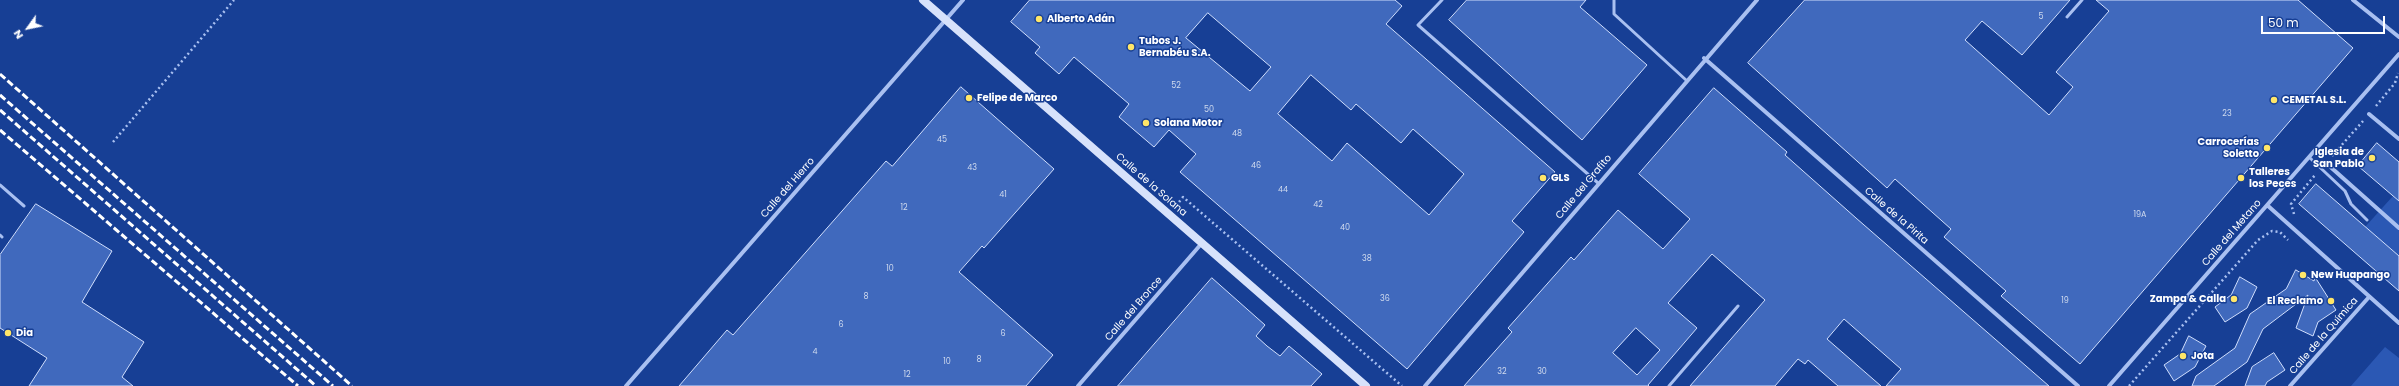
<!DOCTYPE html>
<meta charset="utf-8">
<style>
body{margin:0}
#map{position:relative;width:2399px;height:386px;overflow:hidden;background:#173f95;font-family:Poppins,sans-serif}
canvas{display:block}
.north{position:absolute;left:8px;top:8px;width:40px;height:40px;-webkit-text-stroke:3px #173f95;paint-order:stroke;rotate:237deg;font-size:11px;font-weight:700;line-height:16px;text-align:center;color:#fff}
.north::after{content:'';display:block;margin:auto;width:14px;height:18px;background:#fff;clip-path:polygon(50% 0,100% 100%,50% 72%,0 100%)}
.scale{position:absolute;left:2261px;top:16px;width:124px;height:18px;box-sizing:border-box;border:2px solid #fff;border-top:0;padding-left:5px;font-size:12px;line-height:14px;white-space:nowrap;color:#fff;-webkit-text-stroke:3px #173f95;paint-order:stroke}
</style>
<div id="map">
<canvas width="2399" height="386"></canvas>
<div class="north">N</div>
<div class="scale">50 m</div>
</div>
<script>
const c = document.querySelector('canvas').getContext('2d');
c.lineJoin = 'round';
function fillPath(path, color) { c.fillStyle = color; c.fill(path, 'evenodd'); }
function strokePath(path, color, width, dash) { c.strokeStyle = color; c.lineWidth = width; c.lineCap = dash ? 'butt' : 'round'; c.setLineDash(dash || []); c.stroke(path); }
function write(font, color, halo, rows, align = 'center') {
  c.font = font + ' Poppins,sans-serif'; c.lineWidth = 3; c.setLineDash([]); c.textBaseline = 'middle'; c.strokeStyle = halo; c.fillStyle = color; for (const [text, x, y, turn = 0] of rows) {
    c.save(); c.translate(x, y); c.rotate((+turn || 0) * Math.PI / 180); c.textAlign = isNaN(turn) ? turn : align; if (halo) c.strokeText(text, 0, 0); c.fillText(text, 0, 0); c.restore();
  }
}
fillPath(new Path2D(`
 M2393 196 2399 201V256L2365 227Z
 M2385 347 2399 358V386H2351Z`), '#2b58b4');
const building = new Path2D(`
 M1030 0H1395L1402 6 1386 24 1555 172 1512 221 1524 232 1407 369 1180 172 1196 154 1169 130 1154 147 1119 117 1129 104 1074 57 1059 74 1035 53 1040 47 1011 22ZM1208 13 1271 67 1250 91 1186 38ZM1311 75 1351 110 1356 104 1401 143 1413 129 1464 174 1429 215 1347 143 1332 161 1278 114Z
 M1467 0H1586L1580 7 1647 65 1582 140 1449 20Z
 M1805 0H2070L2022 55 1982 21 1965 40 2049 115 2073 87 2056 72 2109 11 2096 0H2298L2353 48 2080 364 2001 296 2006 291 1944 237 1951 229 1895 179 1887 188 1748 63Z
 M961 87 1054 169 984 248 982 246 959 272 1053 355 1026 386H679L727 330 733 335 886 161 892 166Z
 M1714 88 1787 152 1785 155 1856 218 2049 386H1886L1901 369 1844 319 1827 339 1881 386H1838L1808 360 1805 364 1798 359 1775 386H1690L1765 300 1712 254 1668 303 1697 328 1648 385 1649 386H1464L1512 332 1508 328 1571 257 1574 260 1618 210 1663 249 1690 219 1639 174ZM1636 328 1660 350 1637 375 1613 353Z
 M2377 143 2399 162V201L2358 166Z
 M2316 184 2399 256V291L2299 204Z
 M36 204 112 251 82 302 144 342 122 377 133 386H29L47 358 0 328V255Z
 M2296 270 2314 281 2315 277 2336 310 2318 322 2313 336 2296 328 2308 295 2263 329 2247 362 2214 386H2192L2196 376 2235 348 2250 314 2286 289Z
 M2240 277 2257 287 2247 308 2225 322 2215 307 2231 295Z
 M1212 278 1265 325 1256 336 1267 346 1280 356 1289 346 1322 374 1311 386H1118Z
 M2189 336 2206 346 2195 367 2174 381 2164 365 2180 354Z
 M2274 353 2285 370 2267 382 2265 386H2245L2252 367Z`);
fillPath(building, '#4069bd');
strokePath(building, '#d0defc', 1);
strokePath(new Path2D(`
 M2376 106 2395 83 2398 73
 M113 142 234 0
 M2332 156 2363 121
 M1176 206 1183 197 1402 386
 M2294 214 2291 204 2315 175
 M2129 386 2258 240 2272 231 2280 232 2288 240`), '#a9c0f1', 2.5, [2, 3]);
strokePath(new Path2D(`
 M1442 0 1418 25 1598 183
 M1614 0V14L1686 80
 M2067 17 2082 0
 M2310 158 2345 191 2351 204 2367 220
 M0 185 24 206
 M0 235 2 237
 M1669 386 1738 306`), '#a9c0f1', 3);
strokePath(new Path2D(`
 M2353 0 2399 37
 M1704 58 2078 386
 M2369 114 2399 139
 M2326 163 2399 228
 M2267 205 2399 323
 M626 386 963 0
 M1078 386 1202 243
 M1425 386 1757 0
 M2109 386 2399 54
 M2290 386 2369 297`), '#a9c0f1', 4);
strokePath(new Path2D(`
 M923 0 1366 386`), '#d7e2fb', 8);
strokePath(new Path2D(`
 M0 74 352 386
 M0 95 333 386
 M0 110 316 386
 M0 130 298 386`), '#fff', 3, [7, 3]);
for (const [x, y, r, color] of [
 [1039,19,4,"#ffe668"],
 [1131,47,4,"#ffe668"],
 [969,98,4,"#ffe668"],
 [2274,100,4,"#ffe668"],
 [1146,123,4,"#ffe668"],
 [2267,148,4,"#ffe668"],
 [2372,158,4,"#ffe668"],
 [1543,178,4,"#ffe668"],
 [2241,178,4,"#ffe668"],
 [2303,275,4,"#ffe668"],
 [2234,299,4,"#ffe668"],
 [2331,301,4,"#ffe668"],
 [8,333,4,"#ffe668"],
 [2183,356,4,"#ffe668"]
]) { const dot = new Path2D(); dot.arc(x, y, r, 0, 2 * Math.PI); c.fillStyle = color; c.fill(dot); strokePath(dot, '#173f95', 1.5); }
write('8px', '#cfdaee', null, [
 ["5",2041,17],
 ["52",1176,86],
 ["50",1209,110],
 ["23",2227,114],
 ["48",1237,134],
 ["45",942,140],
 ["46",1256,166],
 ["43",972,168],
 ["44",1283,190],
 ["41",1003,195],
 ["42",1318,205],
 ["12",904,208],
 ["19A",2140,215],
 ["40",1345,228],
 ["38",1367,259],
 ["10",890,269],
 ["8",866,297],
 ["36",1385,299],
 ["19",2065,301],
 ["6",841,325],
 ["6",1003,334],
 ["4",815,352],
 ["8",979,360],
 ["10",947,362],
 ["32",1502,372],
 ["30",1542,372],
 ["12",907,375]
]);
write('bold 10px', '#fff', '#173f95', [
 ["Alberto Adán",1047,19],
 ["Tubos J.",1139,41],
 ["Bernabéu S.A.",1139,53],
 ["Felipe de Marco",977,98],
 ["CEMETAL S.L.",2282,100],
 ["Solana Motor",1154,123],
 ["Carrocerías",2259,142,"right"],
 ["Soletto",2259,154,"right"],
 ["Iglesia de",2364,152,"right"],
 ["San Pablo",2364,164,"right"],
 ["Talleres",2249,172],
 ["los Peces",2249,184],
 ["GLS",1551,178],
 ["New Huapango",2311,275],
 ["Zampa & Calla",2226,299,"right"],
 ["El Reclamo",2323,301,"right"],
 ["Dia",16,333],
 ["Jota",2191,356]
], 'left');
write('10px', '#fff', '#173f95', [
 ["Calle de la Solana",1151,185,41],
 ["Calle del Grafito",1584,187,-50],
 ["Calle del Hierro",788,188,-49],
 ["Calle de la Pirita",1896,216,41],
 ["Calle del Metano",2232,233,-49],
 ["Calle del Bronce",1134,309,-49],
 ["Calle de la Química",2324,336,-49]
]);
</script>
